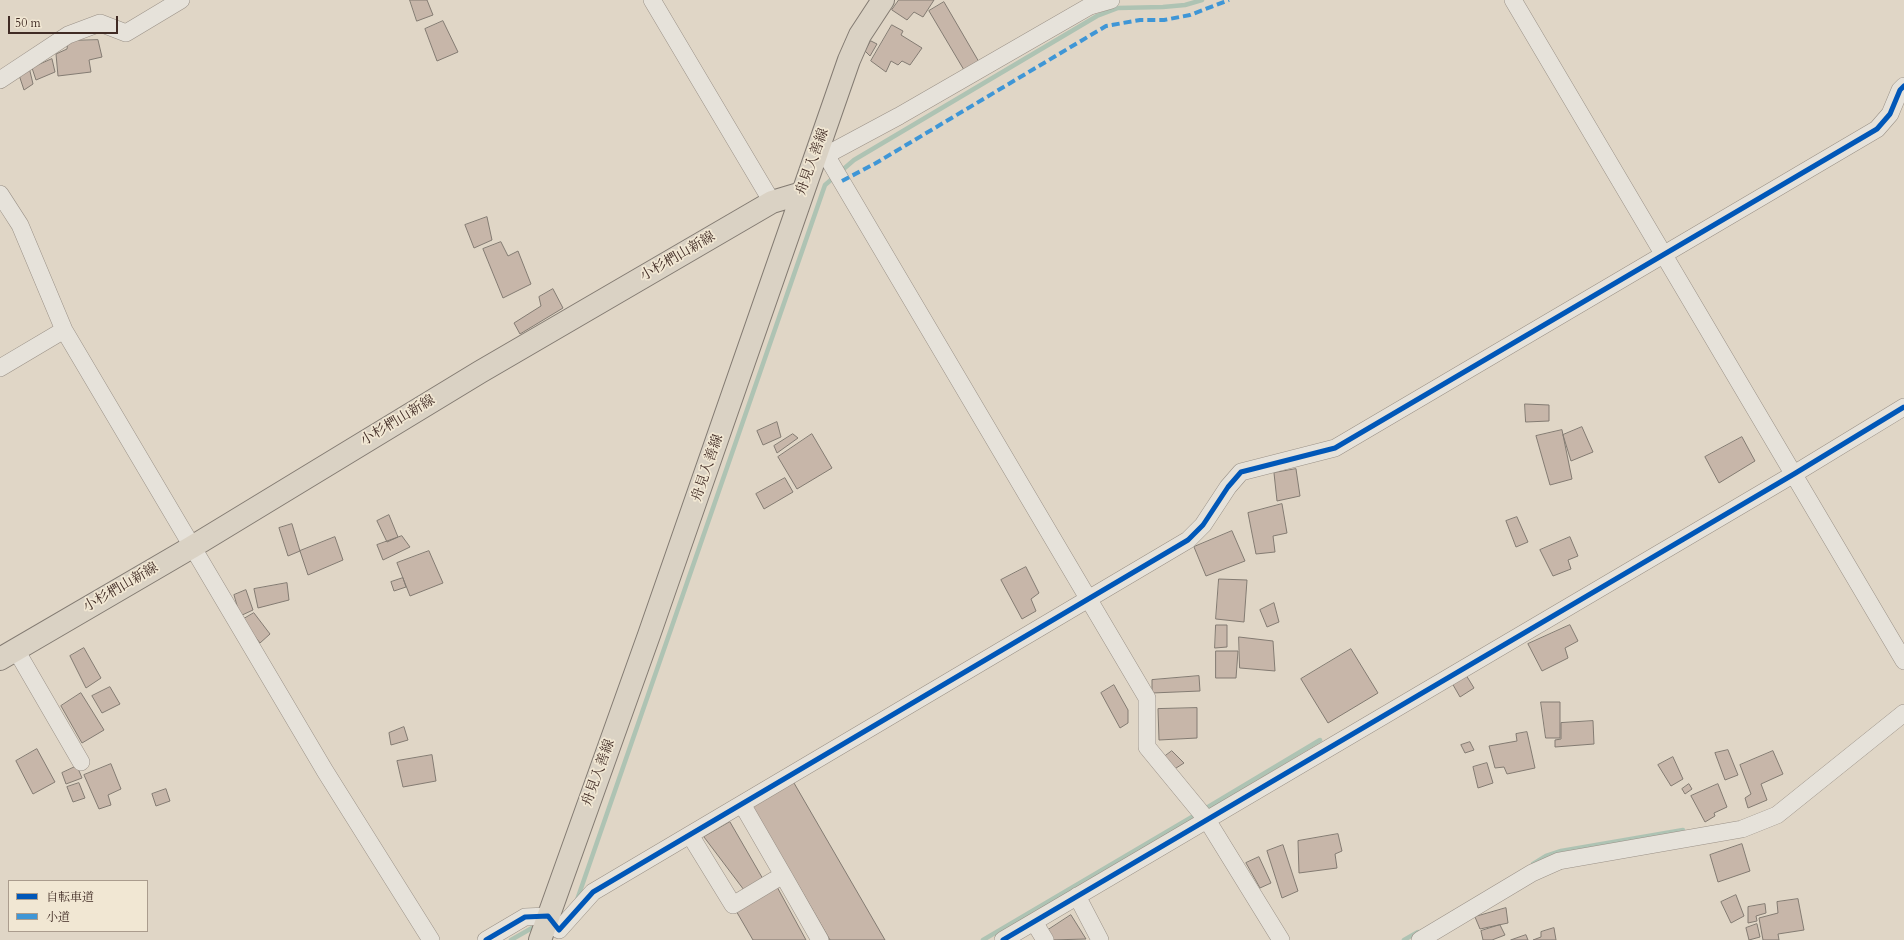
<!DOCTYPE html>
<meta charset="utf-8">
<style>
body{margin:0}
#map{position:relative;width:1904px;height:940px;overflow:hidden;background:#e0d6c6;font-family:Cardo,"Noto Serif JP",serif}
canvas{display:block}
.legend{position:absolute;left:8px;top:880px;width:140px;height:52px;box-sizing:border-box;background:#f1e7d3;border:1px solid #aa9c8d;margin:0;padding:5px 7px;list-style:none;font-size:12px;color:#402b24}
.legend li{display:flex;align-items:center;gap:8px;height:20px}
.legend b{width:20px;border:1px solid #aa9c8d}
.scale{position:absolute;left:8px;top:16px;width:110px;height:18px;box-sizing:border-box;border:2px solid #402b24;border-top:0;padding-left:5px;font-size:12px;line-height:14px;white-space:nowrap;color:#402b24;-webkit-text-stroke:3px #f1e7d3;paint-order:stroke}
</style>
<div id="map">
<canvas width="1904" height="940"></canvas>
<ul class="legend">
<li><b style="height:5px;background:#0057b8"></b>自転車道</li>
<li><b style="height:5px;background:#3f96d6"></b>小道</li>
</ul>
<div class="scale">50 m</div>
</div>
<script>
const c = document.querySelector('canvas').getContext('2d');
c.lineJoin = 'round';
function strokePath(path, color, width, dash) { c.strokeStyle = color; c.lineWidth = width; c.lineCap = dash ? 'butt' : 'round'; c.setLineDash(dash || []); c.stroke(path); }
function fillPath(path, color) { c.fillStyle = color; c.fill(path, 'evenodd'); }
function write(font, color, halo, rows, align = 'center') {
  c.font = font + ' Cardo,"Noto Serif JP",serif'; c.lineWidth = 3.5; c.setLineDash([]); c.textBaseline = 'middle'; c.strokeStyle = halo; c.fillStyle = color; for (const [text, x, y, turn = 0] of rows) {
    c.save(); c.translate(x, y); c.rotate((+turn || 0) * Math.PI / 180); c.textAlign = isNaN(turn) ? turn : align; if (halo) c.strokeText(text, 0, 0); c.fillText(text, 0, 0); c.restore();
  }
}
strokePath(new Path2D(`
 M1203 810 1320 740
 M1533 864 1546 856 1561 851 1683 830
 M577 900 825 185 854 160 1097 16 1118 8 1163 7 1185 5 1202 0
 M511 940 532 928
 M983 940 1197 814
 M1404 940 1418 932`), '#aec3b3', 4.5);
const building = new Path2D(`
 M410 0H427L433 15 417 21Z
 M899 0H934L923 17 914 12 907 20 892 10Z
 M944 2 979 62 964 70 929 11Z
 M443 21 458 52 437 61 425 29Z
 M892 25 903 31 901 35 922 48 910 65 902 61 898 65 891 61 886 72 871 61Z
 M98 40 102 57 89 60 91 72 58 76 56 54 67 49 68 41Z
 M871 41 877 44 870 56 865 51Z
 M52 59 55 72 36 80 32 68Z
 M29 67 33 84 24 90 18 72Z
 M487 217 492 240 474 248 465 225Z
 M501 242 508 256 518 251 531 284 503 298 483 249Z
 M553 289 563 308 520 334 514 323 541 306 539 297Z
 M1525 404 1549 405V421L1526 422Z
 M777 422 781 437 763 445 757 431Z
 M1582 427 1593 452 1571 461 1563 435Z
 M1562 430 1572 479 1550 485 1536 436Z
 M793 434 798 438 777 453 774 446Z
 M812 434 832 468 797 489 778 457Z
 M1742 437 1755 461 1719 483 1705 457Z
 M1296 469 1300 496 1277 501 1274 473Z
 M785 478 793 492 764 509 756 494Z
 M1282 504 1287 533 1273 536 1275 552 1256 554 1248 513Z
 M389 515 398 537 387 542 377 521Z
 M1517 517 1528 542 1516 547 1506 521Z
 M292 524 300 551 288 556 279 528Z
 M1232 531 1245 561 1206 576 1194 547Z
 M402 536 410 547 383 560 377 545Z
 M335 537 343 560 308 575 300 551Z
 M1570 537 1578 556 1568 560 1571 569 1553 576 1540 550Z
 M429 551 443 583 410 596 397 563Z
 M1026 567 1039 593 1031 599 1036 611 1022 619 1001 580Z
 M403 578 406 587 394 591 391 582Z
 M1219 579 1247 580 1244 622 1216 619Z
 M287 583 289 600 258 608 254 589Z
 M246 590 253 610 240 616 234 595Z
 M1274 603 1279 622 1267 627 1260 610Z
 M254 613 270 634 260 643 242 620Z
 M1216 625H1227V647L1215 648Z
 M1570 625 1578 641 1565 648 1568 658 1542 671 1528 644Z
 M1239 637 1273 641 1275 671 1240 668Z
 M84 648 101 678 86 688 70 656Z
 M1351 649 1378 693 1328 723 1301 679Z
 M1216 651H1238L1236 678H1216Z
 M1466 675 1474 688 1460 697 1452 683Z
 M1199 676 1200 691 1152 693V680Z
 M1114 685 1128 710V723L1120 728 1101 693Z
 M110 687 120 704 102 713 92 696Z
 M81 693 104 730 82 743 61 706Z
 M1541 702H1560V738H1546Z
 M1197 708V738L1159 740 1158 709Z
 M1593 721 1594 744 1555 747V740L1561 739V723Z
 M404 727 408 740 391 745 389 733Z
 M1527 732 1535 768 1507 774 1504 767 1495 768 1489 746 1517 741 1516 734Z
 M1470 742 1474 750 1465 753 1461 745Z
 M37 749 55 782 33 794 16 761Z
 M1728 750 1738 775 1725 780 1715 753Z
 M1172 751 1184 763 1173 770 1164 757Z
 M1773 751 1783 774 1761 784 1767 800 1748 808 1745 798 1751 794 1740 765Z
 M432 755 436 781 403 787 397 761Z
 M1673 757 1683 779 1671 786 1658 765Z
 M1487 763 1493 783 1478 788 1473 767Z
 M111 764 121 789 108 795 111 805 99 809 84 775Z
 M77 766 82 778 66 784 62 773Z
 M79 783 85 798 73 802 67 787Z
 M794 783 885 940H830L753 807Z
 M1689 784 1692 789 1685 794 1682 789Z
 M1718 784 1727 807 1714 813 1715 816 1705 822 1691 796Z
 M166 789 170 801 156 806 152 794Z
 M730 822 763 879 744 890 704 837Z
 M1338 834 1342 851 1335 854 1337 868 1299 873 1298 841Z
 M1742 844 1750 871 1718 882 1710 855Z
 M1283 845 1298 891 1282 898 1267 851Z
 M1259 857 1271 883 1260 888 1246 863Z
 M776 885 806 940H753L735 909Z
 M1736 895 1744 916 1731 923 1721 902Z
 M1798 899 1804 930 1778 934 1779 940H1763L1759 918 1778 913 1777 902Z
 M1765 904 1766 913 1756 916 1757 921 1748 923V907Z
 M1506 908 1508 923 1480 929 1475 917Z
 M1071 915 1086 939 1050 940 1045 932Z
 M1757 924 1760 937 1749 940 1746 928Z
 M1500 925 1505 935 1492 940H1483L1481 931Z
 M1554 928 1556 940H1533L1541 937V932Z
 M1526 935 1528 940H1511Z`);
fillPath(building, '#c7b6a9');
strokePath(building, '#837b72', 1);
const minor = new Path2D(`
 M652 0 772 202
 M1513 0 1904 661
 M0 80 68 35 100 23 126 33 181 0
 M826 155 1147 698V747L1207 820 1281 940
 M817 160 899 116 1090 6 1111 0
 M0 194 20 225 64 330 325 771 431 940
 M0 368 64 330
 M16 650 81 762
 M690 835 733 905 783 875 742 804
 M783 875 820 940
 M1077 896 1100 940
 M1034 922 1045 940
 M486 940 525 917 548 916 559 930 593 892 1188 540 1203 525 1228 487 1241 472 1335 448 1877 129 1890 114 1900 90 1904 86
 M1003 940 1794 474 1904 407
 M1420 940 1532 873 1559 861 1742 829 1777 815 1904 713`);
const major = new Path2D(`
 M0 659 192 547 480 372 772 202 802 193
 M540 940 649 635 849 60 860 35 883 0`);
strokePath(minor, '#9a9187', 18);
strokePath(major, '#837b72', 24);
strokePath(minor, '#e6e2da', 17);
strokePath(major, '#dad2c4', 22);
strokePath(new Path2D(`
 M842 181 876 163 1106 26 1140 20H1164L1190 15 1229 0`), '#3f96d6', 4, [8, 4]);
strokePath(new Path2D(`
 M486 940 525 917 548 916 559 930 593 892 1188 540 1203 525 1228 487 1241 472 1335 448 1877 129 1890 114 1900 90 1904 86
 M1003 940 1794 474 1904 407`), '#0057b8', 5);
write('14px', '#402b24', '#f1e7d3', [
 ["舟見入善線",813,162,-70],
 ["小杉椚山新線",678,257,-30],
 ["小杉椚山新線",398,421,-31],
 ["舟見入善線",708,468,-71],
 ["小杉椚山新線",121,588,-30],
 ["舟見入善線",599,773,-70]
]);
</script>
